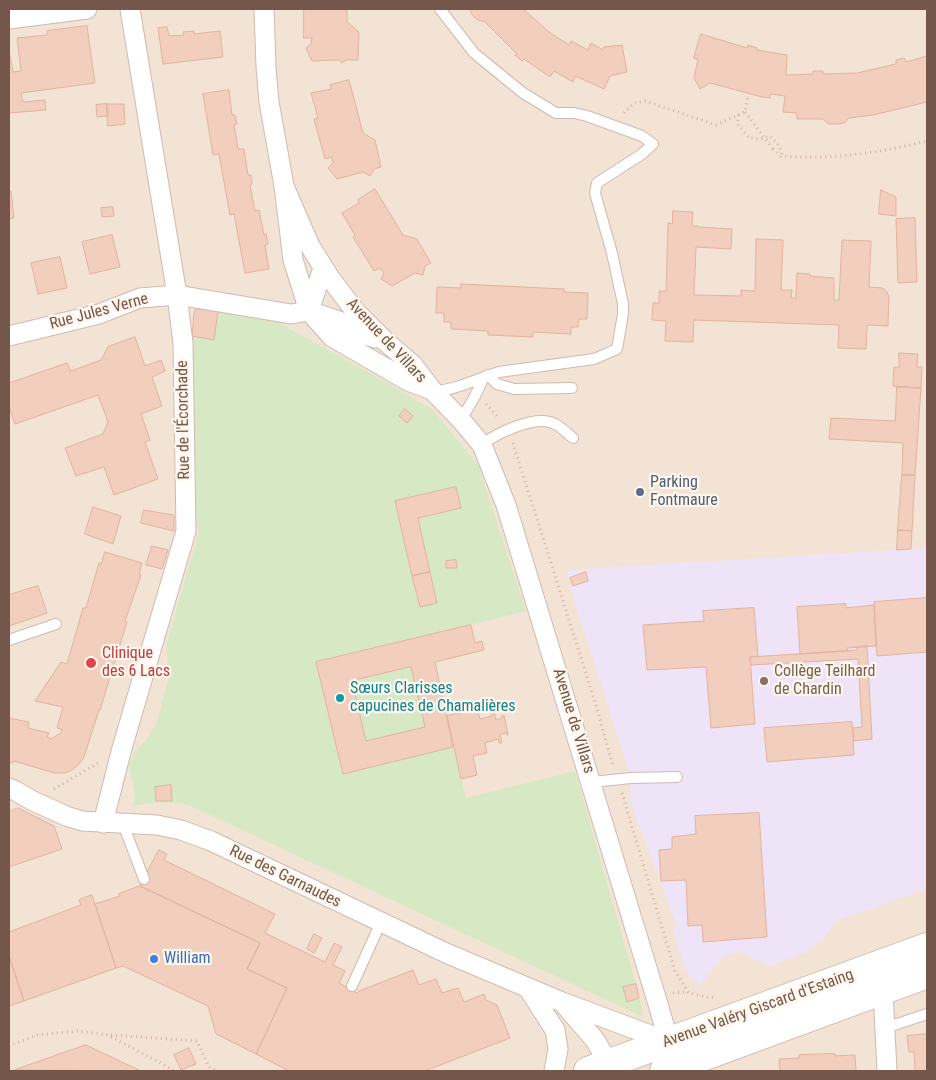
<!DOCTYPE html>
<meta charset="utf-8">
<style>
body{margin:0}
#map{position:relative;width:936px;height:1080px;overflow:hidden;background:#fcf2e6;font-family:"Roboto Condensed",sans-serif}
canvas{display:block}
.frame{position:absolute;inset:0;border:10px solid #75564b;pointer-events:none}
</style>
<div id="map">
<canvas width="936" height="1080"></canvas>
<div class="frame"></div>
</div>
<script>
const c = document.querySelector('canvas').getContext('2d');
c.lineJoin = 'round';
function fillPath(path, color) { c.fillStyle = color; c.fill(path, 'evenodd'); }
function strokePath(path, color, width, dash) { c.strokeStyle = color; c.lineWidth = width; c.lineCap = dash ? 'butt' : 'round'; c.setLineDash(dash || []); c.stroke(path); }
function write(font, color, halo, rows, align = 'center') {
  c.font = font + ' "Roboto Condensed",sans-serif'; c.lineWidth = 4.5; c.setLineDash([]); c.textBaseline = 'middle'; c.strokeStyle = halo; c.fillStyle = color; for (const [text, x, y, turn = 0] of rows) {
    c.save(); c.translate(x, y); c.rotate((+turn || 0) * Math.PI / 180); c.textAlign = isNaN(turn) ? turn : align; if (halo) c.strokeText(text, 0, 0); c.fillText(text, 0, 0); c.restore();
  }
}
fillPath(new Path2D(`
 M9 9H927V1071H9Z`), '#f3e3d4');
fillPath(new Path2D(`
 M927 548V889L836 921 823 939 807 952 771 966 738 952 723 957 700 985 694 981 685 969 673 929 677 926 630 801 631 778 569 584 572 583 568 570Z`), '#efe3f8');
fillPath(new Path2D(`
 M199 309 274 320 395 387 433 410 478 465 526 611 471 625 316 662 343 774 453 747 466 798 575 771 636 984 643 1014 641 1016 184 803H151L133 806 135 793 129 767 134 753 147 739 157 722 169 676 166 646 199 532 193 506 192 336 194 313 195 310Z
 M411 667 425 727 366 741 352 681Z`), '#d7e9c4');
const building = new Path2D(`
 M304 9H347V22L359 32 358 60H346L342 63 339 60 312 61 306 48 311 44 312 38H304Z
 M470 9H523L549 32 563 41 569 45 571 41 588 50 591 43 603 50 604 47 622 45 627 72 610 76 604 89 575 76 573 82 554 71 550 77 524 59 522 61 515 55 517 54 485 22 478 20 473 16Z
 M87 26 95 83 21 93 23 102 45 100 46 110 9 113V51L13 72 21 71 17 38 47 35V31Z
 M167 27 169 36 184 35 183 32 194 31V34L220 31 223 57 163 64 158 28Z
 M701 34 747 48 748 45 757 48V50L787 55 786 75 813 74V71H823V74L857 73 896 64V60L904 58 906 62 927 56V102L873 115 849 118 844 123 838 124H829L823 119H797V113L783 112 785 96 770 94V98L762 97 710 83 700 89 694 78 698 59 694 58Z
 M349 80 363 133 375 140 381 167 374 169 370 176 363 172 337 179 328 168 333 163 332 157 325 159 314 119 318 118 311 93 331 89 330 85Z
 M229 90 232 115H235L237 124 234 125 238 149H244L248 175H251L252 184 250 185 255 211 259 210 264 235 266 234 268 244 265 245 269 269 245 273 234 214 230 215 219 154 213 155 203 94Z
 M107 104H124L125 124 108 126Z
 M107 104 108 116 97 117 96 105Z
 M375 189 403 235 417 239 431 263 425 266 423 275 415 273 392 286 381 279 384 273 380 268 374 271 353 237 355 235 342 213 359 203 358 200Z
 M881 190 896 197V216L879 214Z
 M11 191 14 218 9 219V192Z
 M113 207 114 216 102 217 101 208Z
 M673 211 693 212 692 226H698V227L732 229 731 249 696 247 694 295 741 296V290L755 291 756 239 783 240 781 290H792L791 298H796L797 273 810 274V276L834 278V300H839L842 240 871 241 869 287 883 288 887 292 889 297 888 326 867 325 866 349 838 348 839 325 694 320 693 342 665 341 666 321 652 320 653 303H659V291H666L668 223 672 224Z
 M915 218 917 282 898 283 896 219Z
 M112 235 120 267 90 274 82 242Z
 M60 257 67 288 38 294 31 263Z
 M461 284 564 289V292L588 293 587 319H579L578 327H571V334L533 332V337L488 335V331L451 329V322H444V313H436L437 287 461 288Z
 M198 309 218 311 214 340 192 336 194 313 195 310Z
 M135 337 145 366 161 360 165 371 152 377 162 406 141 414 150 440 145 442 158 479 114 495 104 467 76 476 65 448 103 434 108 422 98 395 15 424 9 407V383L67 363 71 371 101 360 108 347Z
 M899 353 918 354 917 367H922L921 388 893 386 894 367H899Z
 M897 387 921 388 915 475H902L903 443 829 439 831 418 895 421Z
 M405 409 413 416 407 423 399 416Z
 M902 475H915L912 531 898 530Z
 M456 487 461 508 418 518 430 572 412 576 395 501Z
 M93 507 121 516 113 544 85 534Z
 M144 510 173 515 174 516V531L141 523Z
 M898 530 912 531 911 549 897 550Z
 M152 546 168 550 162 569 146 565Z
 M105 552 142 563 139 574 141 575 125 621 127 622 100 710H99L84 757 79 764 72 770 65 773H54L14 761 13 763 9 762V718L29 722 28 728 49 733 47 737 51 739 61 733 62 729 57 728 63 707 35 701 61 662 67 664 83 608H86L99 563 101 564Z
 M456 560 457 568H446V561Z
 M430 572 437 603 420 607 412 576Z
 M586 572 588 581 573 586 570 578Z
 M38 586 47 613 9 626V595Z
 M927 598V652L877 656 874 602Z
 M846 604V608L874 605 876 646 847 648 848 651 800 654 797 607Z
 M754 608 758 656 750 657 755 724 711 728 706 667 647 670 643 625 704 621 703 611Z
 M471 625 475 643 482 641 484 650 435 662 453 747 343 774 316 662ZM411 667 425 727 366 741 352 681Z
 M867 646 872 739 854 741 853 728 862 727 858 659 751 665 750 657 857 650V647Z
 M477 709 480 719 492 716 491 712 494 711 496 720 502 718V716L504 715 508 735H507V733L500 734 502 743H499L498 739 485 743 487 753 473 756 477 775 461 779 447 716Z
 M852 722 854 755 767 762 764 728Z
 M171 785 172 801H156L155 787Z
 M18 808 54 826 62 849 9 867V812Z
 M759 813 767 937 703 942 702 925 688 926 686 880 661 881 659 850 672 849V837L696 834 695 816Z
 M159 850 167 854 164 860 275 914 265 933 325 962 334 943 342 947 333 965 345 971 339 983 357 993 359 991 413 970 419 985 436 979 442 993 458 988 464 1002 484 994 486 1000 497 1005 510 1038 425 1071H289L256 1054 287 988 247 969 260 943 140 886Z
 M140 886 260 943 247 969 287 988 256 1054 216 1034 208 1006 123 966 116 968 95 904 120 896 119 894Z
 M92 895 116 968 24 1001 9 956V932L81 905 79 900Z
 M314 934 322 938 314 953 307 949Z
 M9 956 24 1001 9 1006Z
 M636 984 639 998 627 1002 623 987Z
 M927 1034V1071H915L914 1052H909L907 1036Z
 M86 1045 141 1071 14 1070 65 1052Z
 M189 1048 196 1064 181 1070 174 1055Z
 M835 1054V1056L855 1055 856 1071H780L779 1059 799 1058V1055Z`);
fillPath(building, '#f1cebe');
strokePath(building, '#e3b39f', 1);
const service = new Path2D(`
 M488 375 497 384 514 389 572 388
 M433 391C454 391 479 378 499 372L594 359 617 349 623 314V304L612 253 595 193 597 183 642 154 653 144 642 136 587 116 574 113H556L523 93 474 53 440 9
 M461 420 475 396 483 379
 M482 445C496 433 537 414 555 424 561 427 567 433 573 438
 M9 640 56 624
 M592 782 631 778 677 777
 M123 824 144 879
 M352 986 381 922
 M885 1028 927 1014`);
const minor = new Path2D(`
 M264 9 266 67 269 102 284 186 293 260 309 311 332 337 408 381 432 390
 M9 19 87 9
 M284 186 310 246 330 278 355 311 386 342 413 365 432 390 461 420 482 445 506 505 658 1004 669 1042 670 1053
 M309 311 323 268
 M9 336 99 314 140 298 177 295 291 314 309 311 339 321 363 334 375 338
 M9 788 14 790 33 801 66 816 82 821 157 825 181 830 211 841 446 953 562 1002 669 1042
 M103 823 122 748 186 531 183 343 177 295 130 9
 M528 988 555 1030 558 1049 554 1071
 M883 991 887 1071
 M565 1005 595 1040 613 1071`);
const secondary = new Path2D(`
 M588 1071 927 947
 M664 1071 927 974`);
strokePath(service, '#d0baaf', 12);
strokePath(minor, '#d0baaf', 21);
strokePath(secondary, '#d2baac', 30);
strokePath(new Path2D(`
 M624 113 634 103 645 101 716 125 745 112 748 96
 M739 115 737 123 749 138 760 139 770 136 777 143 782 152 781 156
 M773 149 781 156C831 160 879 153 927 141
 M486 404 499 418
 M513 443 595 702 613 766
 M54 789 98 763
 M622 793 675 971 688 992 704 997 716 998
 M673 993 688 992
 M111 1035 197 1041 209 1067 217 1071
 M9 1046 37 1035 77 1031 108 1035 175 1071`), '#d6b1a1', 3, [1, 4]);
strokePath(service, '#fff', 10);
strokePath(minor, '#fff', 19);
strokePath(secondary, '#fff', 28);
strokePath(new Path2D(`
 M745 112 773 149`), '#d6b1a1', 3, [1, 4]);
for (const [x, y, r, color] of [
 [640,492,5,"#5c6f8a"],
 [91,663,6,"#e0444e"],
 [764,681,5,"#8d6e63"],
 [340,698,5,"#0f9aa8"],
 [154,959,5,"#3f7fe0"]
]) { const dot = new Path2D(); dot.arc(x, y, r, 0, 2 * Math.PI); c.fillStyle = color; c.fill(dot); strokePath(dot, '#fff6ec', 2); }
write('16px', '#75564b', '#fff6ec', [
 ["Rue Jules Verne",99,312,-15],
 ["Avenue de Villars",386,341,47],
 ["Rue de l'Écorchade",184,420,-91],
 ["Avenue de Villars",573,721,73],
 ["Rue des Garnaudes",285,877,26],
 ["Avenue Valéry Giscard d'Estaing",758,1009,-20]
]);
write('16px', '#4e5e75', '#fff6ec', [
 ["Parking",650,483],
 ["Fontmaure",650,501]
], 'left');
write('16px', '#be3a42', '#fff6ec', [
 ["Clinique",102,654],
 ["des 6 Lacs",102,672]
], 'left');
write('16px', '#785e54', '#fff6ec', [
 ["Collège Teilhard",774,672],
 ["de Chardin",774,690]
], 'left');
write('16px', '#0d838f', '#fff6ec', [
 ["Sœurs Clarisses",350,689],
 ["capucines de Chamalières",350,707]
], 'left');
write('16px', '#366cbe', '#fff6ec', [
 ["William",164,959]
], 'left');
</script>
